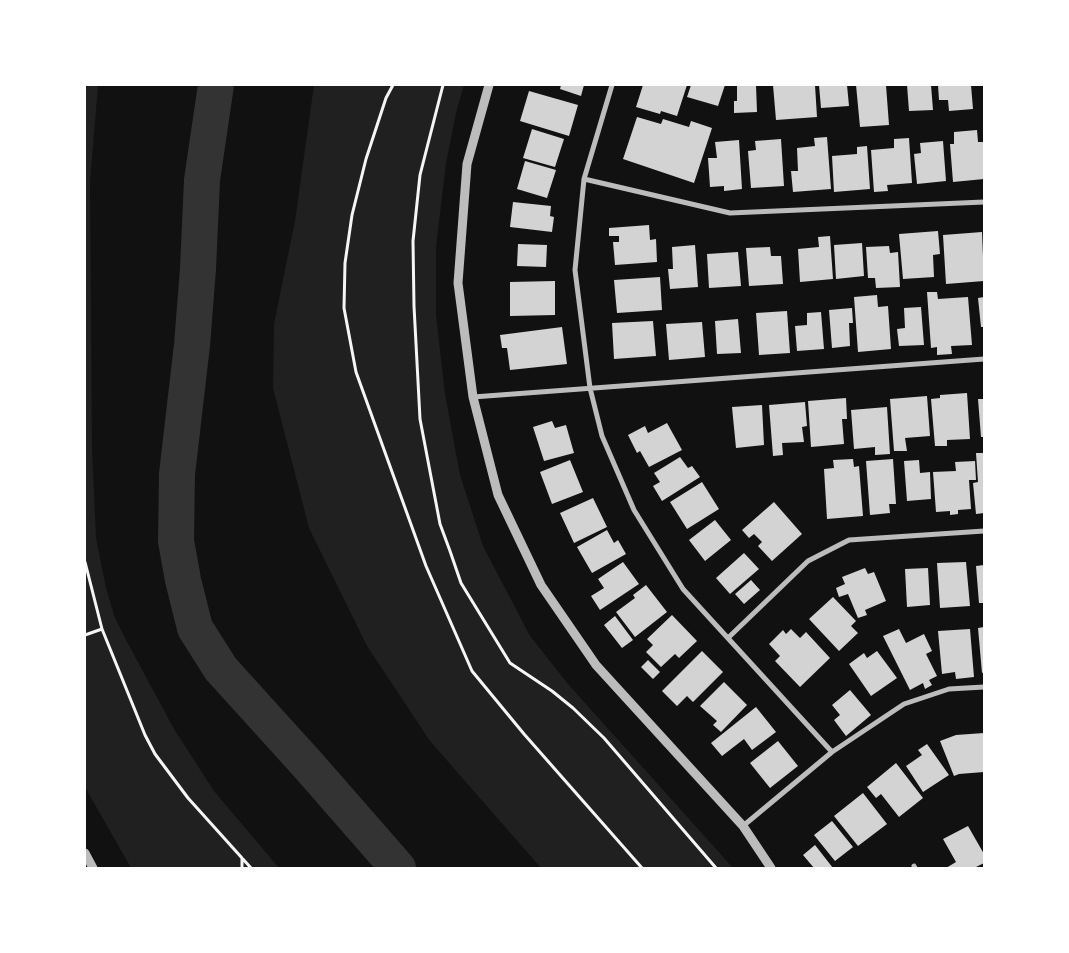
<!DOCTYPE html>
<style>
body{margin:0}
#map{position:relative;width:1069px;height:953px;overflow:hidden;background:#111;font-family:"Archivo Narrow",sans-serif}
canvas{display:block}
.frame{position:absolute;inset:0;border:86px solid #fff;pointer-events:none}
</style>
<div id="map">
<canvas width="1069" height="953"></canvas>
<div class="frame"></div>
</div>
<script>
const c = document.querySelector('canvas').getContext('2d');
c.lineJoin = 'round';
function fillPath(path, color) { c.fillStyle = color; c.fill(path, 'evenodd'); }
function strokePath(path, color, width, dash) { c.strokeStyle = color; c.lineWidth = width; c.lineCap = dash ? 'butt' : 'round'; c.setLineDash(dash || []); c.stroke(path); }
fillPath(new Path2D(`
 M85 85H98L90 182 92 447 96 538 106 588 115 618 125 638 174 729 214 791 279 868H131L85 787Z
 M314 85H464L456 113 446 163 436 247V315L445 394 460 475 483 546 530 636 568 684 733 868H541L430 741 367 646 309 528 273 388 274 324 295 221Z`), '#202020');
strokePath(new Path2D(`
 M216 85 202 180 198 269 192 345 177 474 176 541 183 580 195 628 221 669 308 765 398 868`), '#333', 36);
fillPath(new Path2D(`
 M561 85H584L581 96 560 89Z
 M643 85H687L677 116 661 111 660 114 636 107Z
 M691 85H725L718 106 687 97Z
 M737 85H756L757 112 734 113V101H737Z
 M773 85H815L817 117 776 120Z
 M819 85H847L849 106 821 108Z
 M856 85H886L889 125 860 127Z
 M907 85H931L933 110 909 111Z
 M938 85H971L973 109 949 111 948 100H939Z
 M529 91 578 105 569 136 520 121Z
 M637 117 661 124 663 119 689 127 691 121 712 128 694 183 623 159Z
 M532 129 564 139 555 167 523 158Z
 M977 130 978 142H984V179L953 182 950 144H954V132Z
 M827 137 831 189 793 192 791 171H798L797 148 815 146 814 138Z
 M909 138 912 183 887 185 888 191 874 192 871 150 894 148V139Z
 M781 139 784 186 751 188 748 151 756 150 755 141Z
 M739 140 742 189 724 191V186L710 187 708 158H717L715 142Z
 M943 141 946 181 917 184 914 154 921 153 920 143Z
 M867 146 870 189 834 192 832 156 857 154V147Z
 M525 161 556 170 547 198 517 189Z
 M513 202 551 206 550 216 554 217 552 232 510 227Z
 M649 225 650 240 656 239 657 262 615 265 613 242H619V236H609V228Z
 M938 231 940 254 933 255 934 277 903 279 899 234Z
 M982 232 984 281 946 284 943 235Z
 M830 236 833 279 800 282 798 249 819 247 818 237Z
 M862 243 864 276 836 279 834 245Z
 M518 244 547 245 546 267 517 266Z
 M695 245 698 287 670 289 668 269H673L672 247Z
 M889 246 890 253 898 252 900 287 876 288 875 278H868L866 247Z
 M770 247 771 256H781L783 284 749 286 746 248Z
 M738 252 741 286 709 288 707 254Z
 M660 277 662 310 617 313 614 280Z
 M555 281V315L510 316V282Z
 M927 292H937L938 299 968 297 972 345 951 346 952 354 937 355V347L931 348Z
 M877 295 878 307 888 306 891 349 858 352 854 297Z
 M984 297V327H981L978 298Z
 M921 307 924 345 899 346 897 329 905 328 904 308Z
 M852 308 853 323H849L850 346 832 348 829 310Z
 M787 311 790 353 759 355 756 313Z
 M821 312 824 349 797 351 795 326 807 325V313Z
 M738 319 741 353 717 354 715 321Z
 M653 321 656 356 614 359 612 323Z
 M702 322 705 357 669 360 666 324Z
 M562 327 567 364 510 370 507 348H502L500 335Z
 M967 393 970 439 947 440V446H935L931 399 940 398V395Z
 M927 396 930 436 905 438 907 451H894L890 399Z
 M846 398 847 419H842L844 444 811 447 808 401Z
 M978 399H984V437H981Z
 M805 402 807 426 802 427 804 442 782 443 783 455 773 456 769 405Z
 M762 405 764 445 736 448 732 407Z
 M887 407 890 454 875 455V447L854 449 851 410Z
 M552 421 555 428 566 425 574 453 544 461 533 427Z
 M667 423 682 450 649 467 640 451 637 453 628 435 645 426 648 433Z
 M976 453H984V513L976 514 973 483 978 482Z
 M680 457 688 468 692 466 700 477 662 501 653 486 660 482 654 473Z
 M853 459 854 467 859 466 863 516 827 519 824 469 834 468 833 460Z
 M893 459 896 504H889L890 513 870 515 866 461Z
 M570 460 583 492 552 504 540 472Z
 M919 460 920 473 930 472 931 499 907 501 904 461Z
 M975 461 976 480H969L971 509 958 510V514L950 515V511L936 512 933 472 956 471 955 462Z
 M702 482 719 509 687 529 670 502Z
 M593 498 607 527 574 543 560 513Z
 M774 502 802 534 772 561 758 546 762 542 754 534 749 538 742 530Z
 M715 520 731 540 705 561 689 540Z
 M607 530 614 543 618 540 626 554 592 573 577 547Z
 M744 553 759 569 730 594 716 578Z
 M623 562 639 584 600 610 591 596 604 588 598 579Z
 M966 562 970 606 940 608 937 563Z
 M984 565V603H979L976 566Z
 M865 568 868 574 874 572 886 601 865 610 867 615 858 618 848 594 839 597 836 588 845 584 842 577Z
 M928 568 930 605 907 607 905 569Z
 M751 580 760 590 744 604 735 594Z
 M646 585 667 612 635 637 616 612 635 598 633 595Z
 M833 597 856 621 851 626 858 633 839 651 809 619Z
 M672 615 697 641 679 658 675 654 661 667 646 652 653 645 647 639Z
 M615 616 633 640 622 648 604 625Z
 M984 627V672L982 673 978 628Z
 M791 629 800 638 806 632 830 658 800 687 775 661 780 656 769 644 783 630 786 634Z
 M899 629 906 643 924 634 932 651 926 654 937 676 929 680 932 685 925 689 923 683 910 690 883 636Z
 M970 629 974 677 956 679 955 672 942 674 938 631Z
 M702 651 723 672 693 702 687 696 677 706 662 691Z
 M877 651 897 678 871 696 849 664 864 653 867 658Z
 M648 660 660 672 653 679 641 667Z
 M724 682 747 705 721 732 713 725 717 721 700 706Z
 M850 690 871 715 846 736 834 720 840 715 832 705Z
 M756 707 776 732 752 750 744 739 722 756 711 743Z
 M984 733V772L959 774 954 776 940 741 956 735Z
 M778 741 798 766 770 788 750 763Z
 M927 744 949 775 923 792 906 766 922 755 918 750Z
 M896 763 923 798 899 817 881 794 876 798 867 787Z
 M863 793 887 824 858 846 834 816Z
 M832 821 853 847 835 861 814 835Z
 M968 826 984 854V863L974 868H946L956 862 943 839Z
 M815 845 833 868H814L803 855Z`), '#d3d3d3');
strokePath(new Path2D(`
 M393 85 386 98 366 159 352 215 345 263 344 308 356 372 426 566 472 671 524 734 642 868
 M443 85 420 175 413 241 414 306 420 419 440 524 450 551 461 583 510 663 552 691 573 708 604 738 716 868
 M85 562 102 629 145 735 155 754 188 798 251 868
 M85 635 102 629
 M242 858V868`), '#f5f5f5', 3);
strokePath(new Path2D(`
 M612 85 584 179 575 270 590 388 602 436 634 510 683 589 832 752
 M584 179 730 213 984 202
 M473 397 984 359
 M729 637 808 561 849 540 984 531
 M743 826 832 752 904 704 949 689 984 687
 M914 866 915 868`), '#bcbcbc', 5);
strokePath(new Path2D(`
 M489 85 467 164 458 283 473 397 498 495 541 585 596 665 743 826 771 868
 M85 853 93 868`), '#bcbcbc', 9);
</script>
